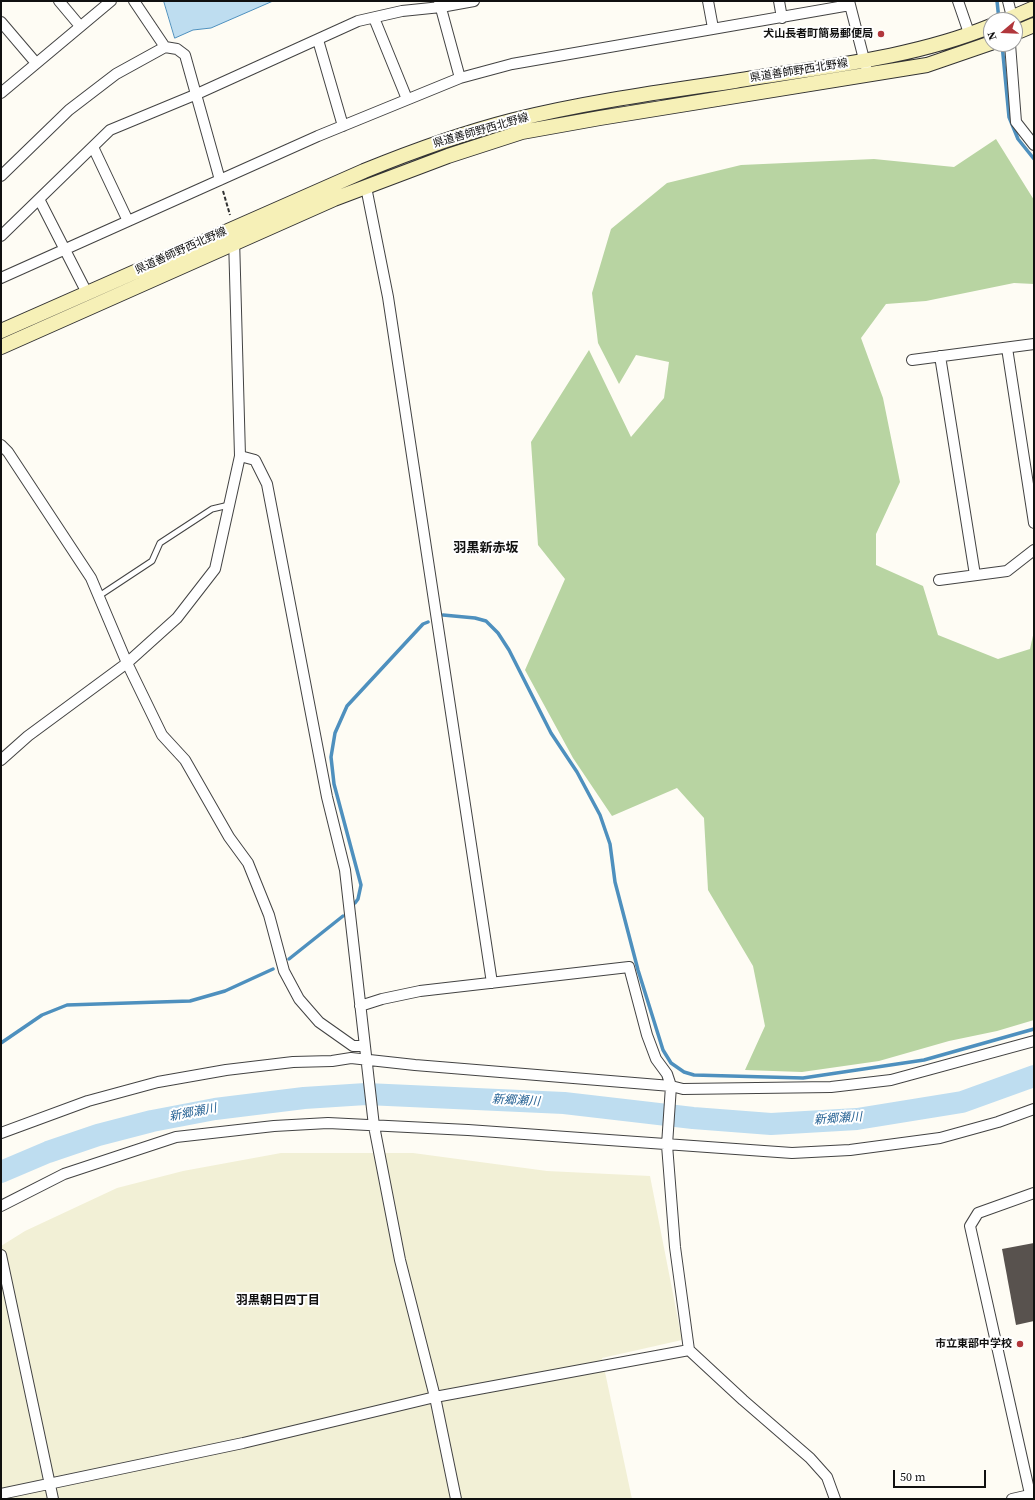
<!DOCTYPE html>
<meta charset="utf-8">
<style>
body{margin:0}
#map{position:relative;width:1035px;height:1500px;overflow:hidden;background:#fefcf4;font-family:"Source Serif 4",serif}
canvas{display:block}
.frame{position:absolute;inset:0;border:2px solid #101010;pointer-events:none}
.north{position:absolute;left:983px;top:12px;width:40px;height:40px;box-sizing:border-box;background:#fff;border:1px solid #9f9f9f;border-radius:50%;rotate:251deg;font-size:11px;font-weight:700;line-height:16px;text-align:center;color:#101010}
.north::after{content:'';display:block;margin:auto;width:14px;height:18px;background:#b1373c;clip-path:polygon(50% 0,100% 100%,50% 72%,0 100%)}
.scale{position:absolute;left:893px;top:1470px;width:93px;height:18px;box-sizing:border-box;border:2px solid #101010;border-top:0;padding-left:5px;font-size:12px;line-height:14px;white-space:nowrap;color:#101010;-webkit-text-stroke:3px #fff;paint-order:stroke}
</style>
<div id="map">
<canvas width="1035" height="1500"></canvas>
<div class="frame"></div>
<div class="north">N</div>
<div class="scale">50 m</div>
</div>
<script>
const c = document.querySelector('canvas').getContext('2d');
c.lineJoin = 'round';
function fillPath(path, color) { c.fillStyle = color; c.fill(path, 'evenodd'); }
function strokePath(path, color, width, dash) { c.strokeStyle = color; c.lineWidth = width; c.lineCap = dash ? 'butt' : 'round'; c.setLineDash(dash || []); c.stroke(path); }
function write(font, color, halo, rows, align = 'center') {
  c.font = font + ' "Source Serif 4","Noto Sans JP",serif'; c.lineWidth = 4; c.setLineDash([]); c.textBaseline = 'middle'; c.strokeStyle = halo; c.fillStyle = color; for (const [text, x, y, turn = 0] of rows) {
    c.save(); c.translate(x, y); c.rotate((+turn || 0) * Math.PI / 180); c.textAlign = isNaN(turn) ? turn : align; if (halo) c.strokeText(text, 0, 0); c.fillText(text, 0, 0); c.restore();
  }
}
fillPath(new Path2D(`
 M281 1153H413L547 1171 650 1176 682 1340 602 1358 632 1499H1V1246L25 1231 117 1188 183 1171Z`), '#f2f0d6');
fillPath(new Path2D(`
 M996 139 1034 200V284L1014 283 926 301 886 304 861 338 883 398 900 482 876 534V565L923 586 938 635 998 659 1030 649 1034 631V1020L997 1031 949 1041 879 1061 802 1072 745 1070 765 1026 753 966 708 890 704 818 677 788 612 816 573 758 525 670 565 579 538 545 531 442 589 350 631 437 664 398 669 362 636 355 619 384 598 343 592 293 611 229 667 183 741 165 874 159 954 167Z`), '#b8d4a2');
const water = new Path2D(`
 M164 1H273L211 28 193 30 175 38Z`);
fillPath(water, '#beddf0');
strokePath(water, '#4e90be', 1);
strokePath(new Path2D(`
 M997 1 999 20
 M1002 44 1009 117 1018 139 1034 159
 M443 615 475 618 486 621 498 633 509 650 551 733 577 772 600 815 610 844 615 882 638 970 663 1050 671 1063 684 1072 694 1075 803 1078 924 1060 1034 1029
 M355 903 358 899 361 885 334 784 331 757 335 733 347 706 423 624 428 622
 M289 959 343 916
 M1 1043 42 1015 67 1005 190 1001 225 991 273 969`), '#4e90be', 3.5);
strokePath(new Path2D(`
 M1 1172 48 1152 98 1135 152 1121 215 1109 304 1098 366 1094 564 1103 693 1118 771 1124 857 1119 962 1102 1034 1076`), '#beddf0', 22);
fillPath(new Path2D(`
 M1034 1243V1321L1016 1325 1002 1249Z`), '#58524e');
const service = new Path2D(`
 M99 596 152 561 160 543 212 509 229 505`);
const minor = new Path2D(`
 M59 1 80 26
 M134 1 165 47 177 49 185 55 220 180
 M439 1 460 78
 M708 1 713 28
 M779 1 782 18
 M849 1 866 67
 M958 1 968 30
 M1008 1 1012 17
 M374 18 407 99
 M1 22 36 63
 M318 40 343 126
 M1010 44 1016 122 1034 145
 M1 93 111 1
 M93 147 128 221
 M1 176 69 110 116 74 165 47
 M366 187 388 297 492 983
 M39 199 87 293
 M1 236 110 130 197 94 358 21 402 11 441 7 474 1
 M1 278 318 136 460 78 512 64 850 5
 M1007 348 1034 523
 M940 356 975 575
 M912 360 1034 344
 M1 445 8 452 91 578 127 663 162 735 185 760 229 837 248 863 269 915 284 971 299 999 319 1022 353 1046H365
 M240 456 255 460 267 484 327 797 345 870 374 1126 400 1260 435 1397 456 1499
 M939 580 1007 571 1034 550
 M1 760 28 736 127 663 177 618 215 569 240 456 234 238
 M360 1006 382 999 420 991 629 967 647 1035 656 1059 667 1074 671 1086 667 1145 675 1247 689 1350 743 1400 810 1458 827 1477 835 1499
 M1 1133 88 1101 158 1082 226 1070 293 1062 332 1061 351 1058 415 1065 671 1086 683 1089 831 1087 891 1080 1034 1041
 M1 1206 64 1174 176 1137 274 1126 328 1123 468 1130 792 1153 850 1150 940 1138 998 1122 1034 1109
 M1 1255 53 1499
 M1 1494 243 1443 435 1397 689 1350
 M1030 1494 970 1226 978 1213 1034 1193
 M1012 1499 1034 1494`);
const secondary = new Path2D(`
 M1006 20 1034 8
 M1015 33 1034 25
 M1 331 364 171C413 151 463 133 514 120 586 102 661 92 735 81 820 67 910 59 991 26
 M1 347 334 199 448 156 522 132 600 118 927 65 991 43`);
strokePath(service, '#434343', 7);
strokePath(minor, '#434343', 12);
strokePath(secondary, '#323232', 16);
strokePath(new Path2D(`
 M223 191 230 215`), '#323232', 2, [4, 2]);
strokePath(service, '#fff', 5);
strokePath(minor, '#fff', 10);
strokePath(secondary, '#f6f0b7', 14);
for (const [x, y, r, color] of [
 [881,34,4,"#b1373c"],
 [1020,1344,4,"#b1373c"]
]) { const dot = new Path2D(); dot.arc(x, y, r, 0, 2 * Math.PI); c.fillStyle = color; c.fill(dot); strokePath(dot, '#fff', 1.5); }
write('bold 11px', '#101010', '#fff', [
 ["犬山長者町簡易郵便局",873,34],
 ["市立東部中学校",1012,1344]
], 'right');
write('11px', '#101010', '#fff', [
 ["県道善師野西北野線",799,71,-9],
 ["県道善師野西北野線",481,131,-16],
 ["県道善師野西北野線",181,251,-24]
]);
write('italic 12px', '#276395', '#fff', [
 ["新郷瀬川",516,1101,3],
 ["新郷瀬川",193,1113,-11],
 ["新郷瀬川",838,1119,-4]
]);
write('bold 12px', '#101010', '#fff', [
 ["羽黒朝日四丁目",278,1301]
]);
write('bold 13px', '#101010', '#fff', [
 ["羽黒新赤坂",486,549]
]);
</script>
